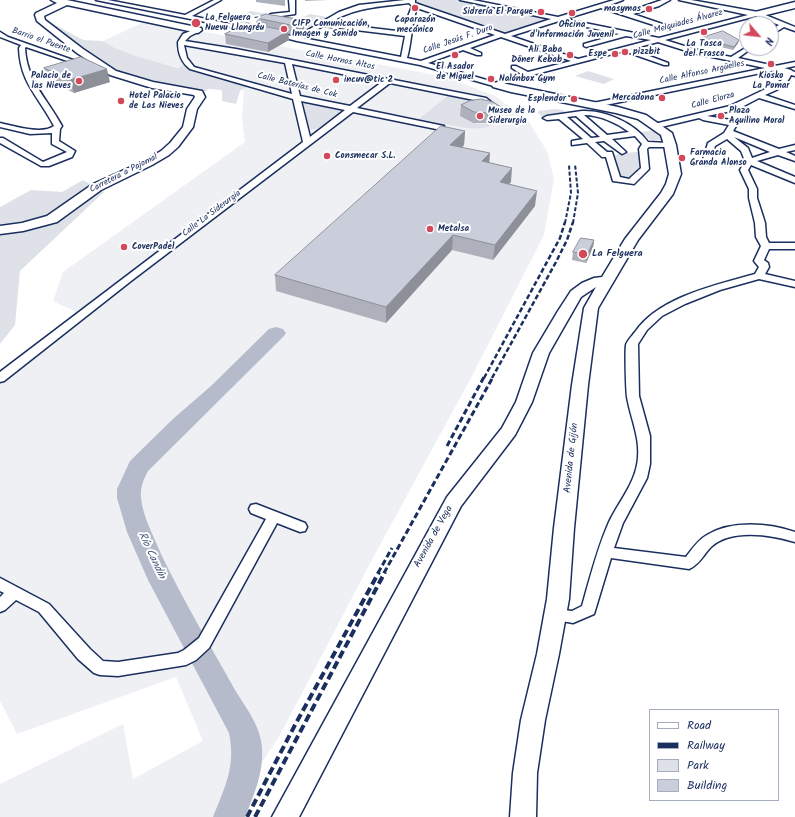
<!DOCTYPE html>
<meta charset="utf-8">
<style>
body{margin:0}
#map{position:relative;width:795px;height:817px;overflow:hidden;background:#fff;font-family:Kalam,sans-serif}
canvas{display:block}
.legend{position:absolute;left:649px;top:709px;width:130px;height:92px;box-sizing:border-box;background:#fff;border:1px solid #a4acbf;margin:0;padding:5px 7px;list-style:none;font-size:12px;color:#1b2f5e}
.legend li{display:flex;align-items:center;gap:8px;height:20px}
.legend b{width:20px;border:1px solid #a4acbf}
.north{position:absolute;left:739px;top:16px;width:40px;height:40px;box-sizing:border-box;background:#fff;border:1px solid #a4acbf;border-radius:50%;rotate:118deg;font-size:11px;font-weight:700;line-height:16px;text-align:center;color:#1b2f5e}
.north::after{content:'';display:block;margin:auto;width:14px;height:18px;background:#d1495b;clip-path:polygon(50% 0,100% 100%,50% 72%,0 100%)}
</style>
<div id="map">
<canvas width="795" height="817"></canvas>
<ul class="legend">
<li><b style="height:5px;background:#fff"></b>Road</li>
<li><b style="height:5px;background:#1b2f5e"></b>Railway</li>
<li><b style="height:11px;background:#dee1e7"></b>Park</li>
<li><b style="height:11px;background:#caceda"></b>Building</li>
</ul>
<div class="north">N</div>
</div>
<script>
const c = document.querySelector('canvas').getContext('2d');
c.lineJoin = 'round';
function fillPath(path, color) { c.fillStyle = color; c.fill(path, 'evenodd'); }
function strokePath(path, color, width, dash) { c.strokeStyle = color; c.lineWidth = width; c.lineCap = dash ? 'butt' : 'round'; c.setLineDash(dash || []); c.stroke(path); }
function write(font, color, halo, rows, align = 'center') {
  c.font = font + ' Kalam,sans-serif'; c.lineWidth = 4; c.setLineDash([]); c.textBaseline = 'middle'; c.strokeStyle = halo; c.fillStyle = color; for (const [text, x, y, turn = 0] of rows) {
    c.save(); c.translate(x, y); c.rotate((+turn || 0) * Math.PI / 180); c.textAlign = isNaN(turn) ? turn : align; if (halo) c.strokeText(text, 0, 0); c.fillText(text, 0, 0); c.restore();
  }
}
fillPath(new Path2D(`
 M146 21 446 77 495 96 529 122 547 151 554 179 544 235 472 376 374 556 280 735 226 817H0V784L123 724 133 779 203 741 176 677 17 734 0 701V378L80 314 53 301 63 272 245 142 242 119 244 87 194 71 147 60 115 48 103 41Z`), '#eff0f4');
fillPath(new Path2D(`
 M412 0H463L558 19 504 36 412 4Z
 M250 11 268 14C256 21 251 14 239 20L252 23 247 26 215 19 226 14 240 17Z
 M310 14 333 18 310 31 303 30 278 16 301 18Z
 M48 21 83 40 103 41 115 48 139 57 178 68 183 65 194 71 247 87 240 91 236 104 222 101V90L208 89 204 93 190 88 155 83 117 71 105 65 50 25Z
 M588 71 614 79 604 84 575 76Z
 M451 93 486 100 502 115 501 120C486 133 463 128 446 124L441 128 415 122ZM463 116 497 117C492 127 468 126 463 116Z
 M304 102 337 108 340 112C332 118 317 134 308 128L301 104Z
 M555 109 563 110 568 114 544 118 538 113V111Z
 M655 130 660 134 662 140H650L641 132Z
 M635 152H640L643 169 630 180 618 178 613 155Z
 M83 180 104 192 20 271 15 325 0 344V207L31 190 62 192Z`), '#dee1e7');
fillPath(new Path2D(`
 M276 327 283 329 286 333 283 337 148 471C144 479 140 487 141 497 142 515 154 537 161 554 183 600 210 645 235 690 246 708 260 725 262 747 264 772 254 795 245 817H213C225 787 236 766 229 733L148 580 127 532 117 498V489L130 461 174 418 211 386 269 329Z`), '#b5bbca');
const street = new Path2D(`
 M96 0H108L185 15 214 0H221L192 16 258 30 255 32Z
 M289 0H295V14L275 17 262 24H258V22L271 14 290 12Z
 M405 0H415V3L505 34 551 19 460 0H473L558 17 614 0H623L607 6 627 12 662 0H670L659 6 633 14 671 27V29L669 30 601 8 565 19 659 38 748 15 679 0H691L758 12 795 27V31L784 27 771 35V30L779 25 756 16 665 40 694 49 731 57 747 47V48H752L738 58 775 66 795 62V66L596 107H593V103L765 68 693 53 658 42 631 49 668 63V65H664L624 51 513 80 497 87 420 65 297 41 270 34 273 32 296 37 339 12 359 5ZM409 3 412 6 406 22 405 32 329 23C356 7 378 7 409 3ZM417 8 495 35 421 61 407 58C412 41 411 24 417 8ZM559 21 619 34 584 44V46L586 47 626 36 651 40 578 59 511 36ZM323 26 405 36 401 57 303 38ZM501 37 571 61 528 72 516 66H512V68L521 74 497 83 428 63 463 50 477 55H481V53L470 48Z
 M198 28 201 30 200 31 190 36 185 41 236 49 486 98 496 106 492 108 484 102 390 83 357 108 444 126V130H441L353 112 131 281 4 381 0 382V372L303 142 293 99 190 69C181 62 178 53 178 42L183 34ZM184 45 285 63 292 94 194 67 187 58ZM292 64 382 82 350 106 300 96ZM301 101 345 110 310 137Z
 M0 32 8 37 87 65 82 66 26 47 25 48C27 82 47 98 62 126L60 129 59 141 75 151 72 157 49 166H41L0 143V138H3L43 162 67 152 52 144V133L30 134 0 127V123C14 126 42 135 54 126 39 97 20 83 19 48L21 45 0 37Z
 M788 70 795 72V76L791 75C786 87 776 90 765 95L795 105V109L759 98 736 110 707 116 737 121 738 123 733 131 779 149 795 145V150L786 152 795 156V161L778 155 757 161 795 177V183L751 165 748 170 757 189V198L765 223 766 237 769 243H795V249H769L764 260 768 263 769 267 765 274 795 281V287L759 279 720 290 685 304 662 316 647 330 638 344 639 396 650 436V464L647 478 623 523 614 548 686 557C692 549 698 540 707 535 731 520 769 523 795 532V542C771 535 731 528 711 547 704 554 699 565 689 569L611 558 594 614 573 623 550 619 547 615 550 611 555 609 572 611 582 606C590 578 597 549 609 522 618 503 633 486 637 465 642 441 631 420 627 397 626 388 625 353 626 345 627 341 632 336 635 332 659 297 716 285 755 274L759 267 754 261 761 246 756 237 755 223 749 198V189L740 170 745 161 741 151 727 139 715 146 709 165H703L702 163 708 143 724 133 729 125 703 120 699 118 657 128 653 126 654 124 730 106 778 83 782 80 786 71ZM734 137 770 152 752 158 748 148Z
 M582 111C605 110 635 123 648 142L670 143 674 145 670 147H649L647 149 649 169 634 184 613 181 606 157H602L587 143 572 145V141L583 139 559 119 547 120 543 118 547 116ZM584 115C600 115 617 123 629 132L607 135ZM576 116 600 137 591 138 567 117ZM635 136 642 144 639 149 641 168 629 179 620 177 612 152H607L595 142 604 141 622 154 626 152 612 139Z
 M256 504 305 523 307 527 305 531 300 532 277 523 209 648 196 660 186 665 118 676 100 675 94 673 78 659 39 612 16 600 5 610 0 612V597L4 593 0 591V578L49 604 90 649 103 661 118 662 178 653 184 650 199 638 266 519 251 513 249 509 251 505Z`);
const secondary = new Path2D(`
 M51 0H67L201 28 202 30 198 33 67 5 44 16 45 20 83 49 116 71 153 82 202 91 205 97 197 109 193 127 178 147 169 155 152 165 101 190 57 222 23 231 0 234V226L22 223 47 216 93 184 144 161 161 151 170 143 183 127 187 109 195 97 194 95 152 88 110 75 77 53 37 21 35 15 36 13 57 3Z
 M795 2V8L758 17 754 14 755 12Z
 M774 65 791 70 793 72 788 75 771 70 769 68 771 66Z
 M497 82 618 107 646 115 672 133 676 145 681 174 673 194 638 240 598 308 588 385 574 528 569 599 559 654 545 720 537 773 536 817H510L513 773 521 720 537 654 547 599 554 528 572 385 584 308 596 287 581 297 549 353 532 402 515 435 461 506 299 817H272L447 497 502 428 516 402 533 353 558 311 571 291 582 283 594 278 602 277 625 239 661 193 666 184 669 174 664 145 661 135 638 119 616 113 511 92 493 87 492 85Z`);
strokePath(street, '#1b2f5e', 3);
strokePath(secondary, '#1b2f5e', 3);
fillPath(street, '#fff');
fillPath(secondary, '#fff');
strokePath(new Path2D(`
 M565 223 571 193 569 165
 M573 223 578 193 575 164`), '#1b2f5e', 2, [4, 2]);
strokePath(new Path2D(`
 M484 378 560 238 565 222
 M492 378 556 262 567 240 573 222`), '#1b2f5e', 2.5, [5, 2.5]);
strokePath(new Path2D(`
 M447 446 484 377
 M378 573 392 548
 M384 573 493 377`), '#1b2f5e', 3, [6, 3]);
strokePath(new Path2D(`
 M247 817 295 725 379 572
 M255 817 385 572`), '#1b2f5e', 4, [8, 4]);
fillPath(new Path2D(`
 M256 0H285V6L256 2Z
 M305 0H328L305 1Z
 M257 18 303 20 304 29 296 35 288 34 289 40 268 52 226 44 225 34 258 25Z
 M701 38 739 40 738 43 733 50 700 42Z
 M44 68 110 82 74 93 48 80Z
 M461 105 501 107 500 117 487 123H473L460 116Z
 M465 131 464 145 461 147 489 163 511 182 509 184 535 206 493 260 452 250 386 323 276 291 275 275Z
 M594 240 593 248 586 263 572 260 573 252Z`), '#aeb1bb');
fillPath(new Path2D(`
 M303 20 304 29 296 35 295 26Z
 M288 31 289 40 268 52V43Z
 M739 40 738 43 733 50 734 47Z
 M107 69 110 82 74 93 70 80Z
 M501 107 500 117 487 123V113Z
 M465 131 464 145 450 159V145Z
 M490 153 489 168 482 161Z
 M512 168 511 182 498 197 500 182Z
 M537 191 535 206 493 260 495 245Z
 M453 235 452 250 386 323V307Z
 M594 240 593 248 586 263 587 255Z`), '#8d9099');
const building = new Path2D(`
 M266 14 303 20 295 26 257 18Z
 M247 23 288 31 268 43 225 34Z
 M723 31 739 40 734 47 701 38Z
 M81 57 107 69 70 80 44 68Z
 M481 99 493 102 501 107 487 113 474 112 461 105 469 101Z
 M441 126 465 131 450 145 490 153 482 161 512 168 500 182 537 191 495 245 453 235 386 307 275 275Z
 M581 238 594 240 587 255 573 252Z`);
fillPath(building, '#caceda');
strokePath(building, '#8d9099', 1);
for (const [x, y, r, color] of [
 [415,8,4,"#d1495b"],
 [649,9,4,"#d1495b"],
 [541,12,4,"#d1495b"],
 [572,13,4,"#d1495b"],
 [196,23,5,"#d1495b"],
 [284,29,4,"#d1495b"],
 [704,32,4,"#d1495b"],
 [625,52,4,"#d1495b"],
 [615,54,4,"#d1495b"],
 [455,55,4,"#d1495b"],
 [570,55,4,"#d1495b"],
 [771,64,4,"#d1495b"],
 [491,79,4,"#d1495b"],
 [336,80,4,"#d1495b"],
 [79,81,4,"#d1495b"],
 [662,98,4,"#d1495b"],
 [574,99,4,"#d1495b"],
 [121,101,4,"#d1495b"],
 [480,116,4,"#d1495b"],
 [721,116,4,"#d1495b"],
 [327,156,4,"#d1495b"],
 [682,158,4,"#d1495b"],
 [430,229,4,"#d1495b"],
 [124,247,4,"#d1495b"],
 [583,254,5,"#d1495b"]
]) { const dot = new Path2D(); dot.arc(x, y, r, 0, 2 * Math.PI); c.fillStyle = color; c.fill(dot); strokePath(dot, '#fff', 1.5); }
write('bold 9px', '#1b2f5e', '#fff', [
 ["masymas",641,9,"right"],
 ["Sidrería El Parque",533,12,"right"],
 ["La Felguera -",205,18],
 ["Nuevu Llangréu",205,28],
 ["Caparazón",415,20,"center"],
 ["mecánico",415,30,"center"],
 ["CIFP Comunicación,",292,24],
 ["Imagen y Sonido",292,34],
 ["Oficina",572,25,"center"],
 ["d'Información Juvenil",572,35,"center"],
 ["La Tasca",704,44,"center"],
 ["del Frasco",704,54,"center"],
 ["Ali Baba",562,50,"right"],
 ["Döner Kebab",562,60,"right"],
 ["pizzbit",633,52],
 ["Espe",607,54,"right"],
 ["El Asador",455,67,"center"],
 ["de Miguel",455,77,"center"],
 ["Palacio de",71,76,"right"],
 ["las Nieves",71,86,"right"],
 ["Kiosko",771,76,"center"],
 ["La Pomar",771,86,"center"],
 ["Nalónbox Gym",499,79],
 ["incuv@tic 2",344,80],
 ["Hotel Palacio",129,96],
 ["de Las Nieves",129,106],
 ["Mercadona",654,98,"right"],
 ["Esplendor",566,99,"right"],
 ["Museo de la",488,111],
 ["Siderurgia",488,121],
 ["Plaza",729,111],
 ["Aquilino Moral",729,121],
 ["Farmacia",690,153],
 ["Granda Alonso",690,163],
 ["Consmecar S.L.",335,156],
 ["Metalsa",438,229],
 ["CoverPadel",132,247]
], 'left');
write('9px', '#1b2f5e', '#fff', [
 ["Calle Melquiades Álvarez",678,25,-15],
 ["Calle Jesús F. Duro",458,40,-19],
 ["Barrio el Puente",41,41,19],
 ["Calle Hornos Altos",340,61,11],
 ["Calle Alfonso Argüelles",702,73,-12],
 ["Calle Baterías de Cok",297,86,14],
 ["Calle Elorza",713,101,-15],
 ["Carretera a Pajomal",124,174,-27],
 ["Calle La Siderurgia",212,214,-37]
]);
write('bold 10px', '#1b2f5e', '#fff', [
 ["La Felguera",592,254]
], 'left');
write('10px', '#1b2f5e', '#fff', [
 ["Avenida de Gijón",572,458,-84],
 ["Avenida de Vega",434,537,-61]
]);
write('italic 11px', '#49597e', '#fff', [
 ["Río Candín",151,556,65]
]);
</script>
